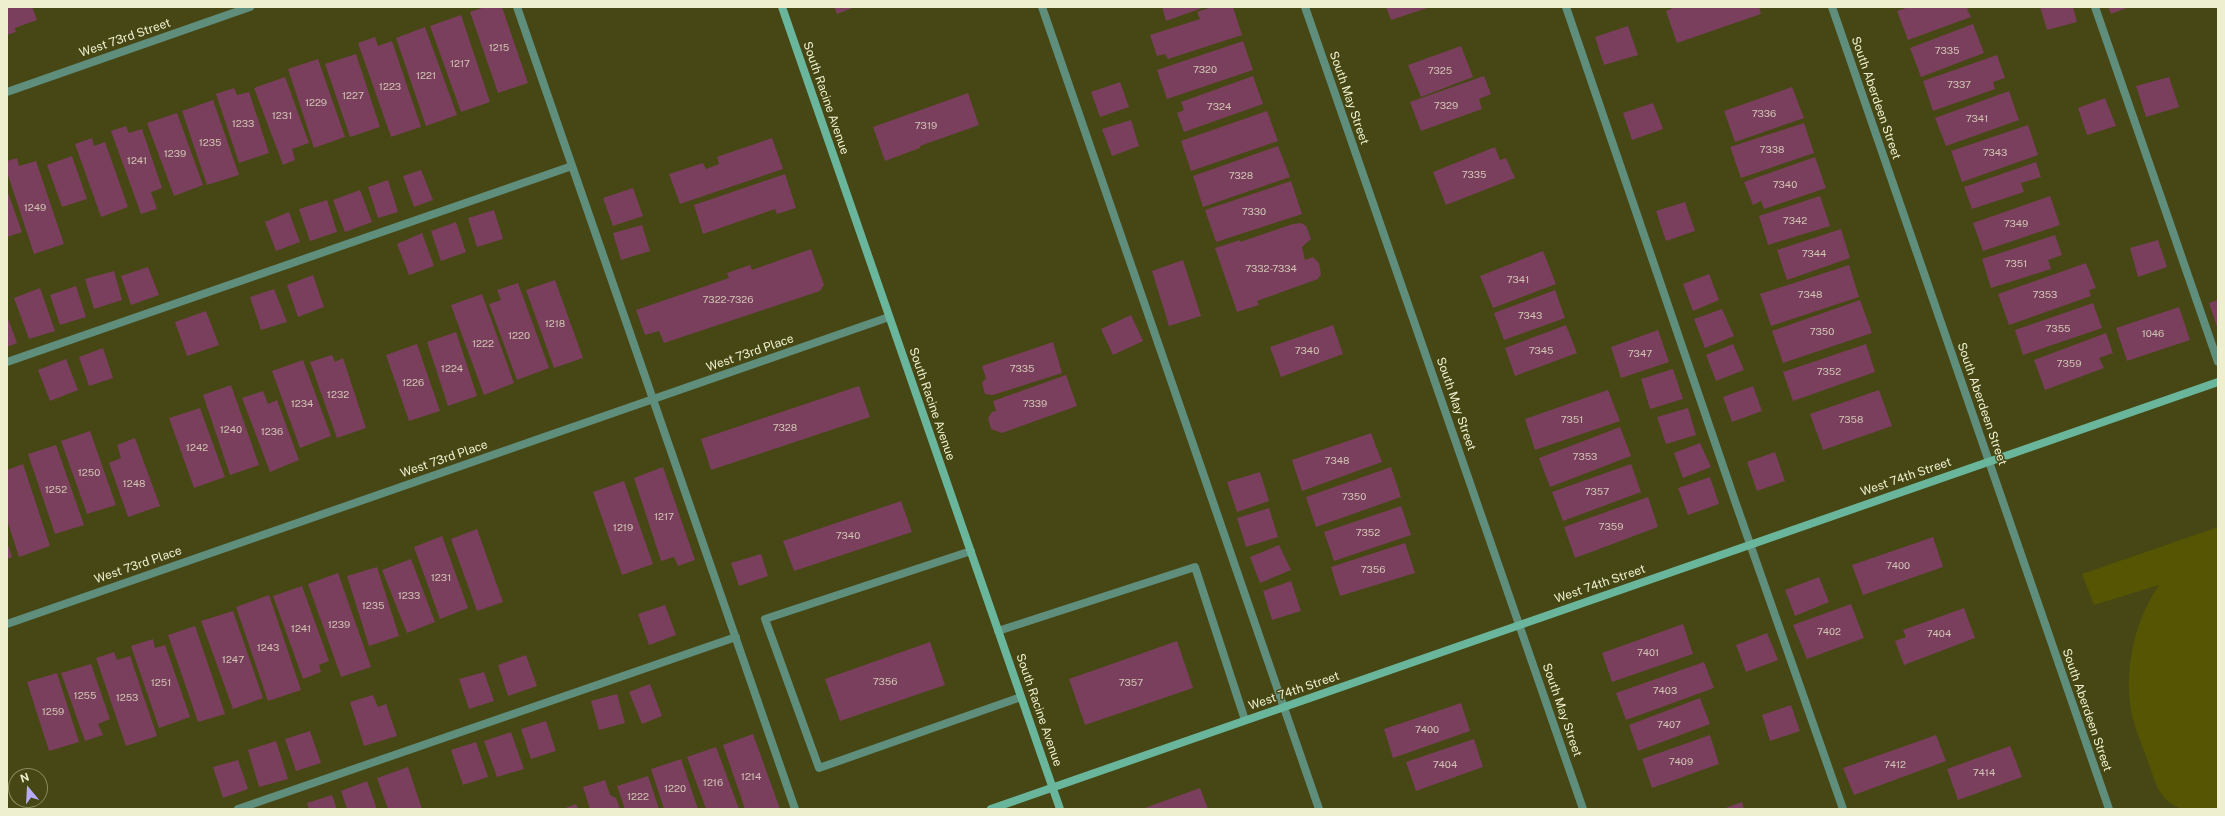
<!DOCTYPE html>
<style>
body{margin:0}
#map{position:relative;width:2225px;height:816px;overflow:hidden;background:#464714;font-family:"Public Sans",sans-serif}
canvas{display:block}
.frame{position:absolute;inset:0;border:8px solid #edefce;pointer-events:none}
.north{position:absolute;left:8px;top:768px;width:40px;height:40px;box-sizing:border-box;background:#464714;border:1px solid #898a5e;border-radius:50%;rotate:342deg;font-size:11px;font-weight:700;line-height:16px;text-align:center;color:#edefce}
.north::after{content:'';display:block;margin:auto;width:14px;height:18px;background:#b6acf8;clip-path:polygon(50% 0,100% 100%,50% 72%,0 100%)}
</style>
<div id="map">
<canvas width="2225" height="816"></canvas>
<div class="frame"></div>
<div class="north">N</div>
</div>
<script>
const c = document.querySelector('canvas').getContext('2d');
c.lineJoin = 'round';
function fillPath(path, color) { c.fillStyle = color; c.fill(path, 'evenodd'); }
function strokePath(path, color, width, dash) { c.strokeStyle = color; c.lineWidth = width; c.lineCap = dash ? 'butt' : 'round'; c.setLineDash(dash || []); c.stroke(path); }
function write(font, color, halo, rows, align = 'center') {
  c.font = font + ' "Public Sans",sans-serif'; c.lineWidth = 3; c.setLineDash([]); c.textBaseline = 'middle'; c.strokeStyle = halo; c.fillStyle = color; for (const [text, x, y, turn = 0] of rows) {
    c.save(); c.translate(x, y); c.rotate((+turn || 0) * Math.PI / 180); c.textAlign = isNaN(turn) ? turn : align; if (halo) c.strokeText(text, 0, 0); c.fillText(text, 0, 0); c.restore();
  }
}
fillPath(new Path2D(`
 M2218 527V809C2209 809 2186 812 2179 808 2157 797 2156 783 2148 762 2142 744 2132 723 2130 704 2125 664 2136 618 2159 585L2094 605 2082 574Z`), '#555503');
fillPath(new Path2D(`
 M7 7H32L37 20 15 28 16 32 7 35Z
 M485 7H502L528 83 498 93 470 12Z
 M834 7H855L837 14Z
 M1162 7H1205L1166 21Z
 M1212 7H1233L1242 35 1168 59 1165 54 1157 56 1150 35 1200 19 1197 12Z
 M1386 7H1430L1391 20Z
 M1676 7H1759L1761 14 1677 43 1666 11Z
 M1909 7H1971L1967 9 1971 17 1908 40 1897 11Z
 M2040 7H2073L2077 22 2047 30Z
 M2108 7H2129L2111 14Z
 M461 15 490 102 461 112 430 26Z
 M1973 24 1984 53 1921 77 1910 48Z
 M1628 26 1638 55 1604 65 1595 37Z
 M425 27 457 115 426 126 396 38Z
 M375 37 378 46 392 41 421 127 391 137 358 43Z
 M1243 41 1253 70 1167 99 1157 70Z
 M1461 46 1473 77 1421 97 1408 65Z
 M356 54 380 127 350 137 325 64Z
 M1997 55 2005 78 1993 82 1995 89 1933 111 1923 81Z
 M318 59 345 137 314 148 288 69Z
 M1253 76 1263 104 1184 132 1177 113 1184 110 1181 102Z
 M1484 76 1491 94 1479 99 1482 109 1421 131 1410 102Z
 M285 77 309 143 292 149 295 160 283 165 254 88Z
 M2169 77 2179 107 2146 117 2136 86Z
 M1120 82 1129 107 1100 117 1091 92Z
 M1792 87 1804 118 1735 142 1724 111Z
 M234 88 237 95 249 92 269 153 239 163 216 94Z
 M2009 91 2019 120 1946 146 1935 118Z
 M968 93 979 125 920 146V148L885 161 873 127Z
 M2105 98 2116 126 2087 135 2078 108Z
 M213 100 239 175 207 185 182 111Z
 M1653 103 1663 129 1632 140 1623 113Z
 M1267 111 1278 141 1191 171 1181 141Z
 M177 113 203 185 174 196 147 123Z
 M1131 120 1139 146 1112 156 1102 129Z
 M1804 123 1814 153 1741 178 1730 147Z
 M2028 125 2038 155 1962 182 1951 151Z
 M126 126 129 133 142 129 162 188 151 192 157 209 141 214 111 131Z
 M92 138 94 146 105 142 128 207 101 217 75 144Z
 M772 138 783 169 680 204 669 174 703 163 706 169 719 164 717 157Z
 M1278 146 1290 177 1203 207 1193 176Z
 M1495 147 1500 160 1506 158 1515 178 1446 205 1433 172Z
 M72 156 87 199 62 207 47 165Z
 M1815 157 1826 188 1764 209 1761 201 1753 205 1744 182Z
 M17 158 19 166 36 161 64 244 34 254 7 172V161Z
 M2036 162 2041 177 2021 183 2024 192 1972 209 1964 187Z
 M421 170 433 200 414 207 403 176Z
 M785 174 796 208 777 214 775 209 703 234 694 205Z
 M388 180 398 212 378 218 368 187Z
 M1291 181 1302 214 1216 242 1205 210Z
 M633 188 643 216 613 226 603 198Z
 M7 190 22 232 7 237Z
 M360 190 372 222 345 232 333 200Z
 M1820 196 1830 226 1768 245 1759 216Z
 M2050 196 2060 225 1983 251 1973 223Z
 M327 200 337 232 310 241 299 209Z
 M1685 202 1695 231 1666 241 1656 211Z
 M494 210 503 239 477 247 468 218Z
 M289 212 300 242 276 251 265 222Z
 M456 222 466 252 441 261 431 231Z
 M1301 223 1306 226 1311 239 1302 247 1305 260 1313 257 1319 263 1321 274 1318 279 1257 301 1259 305 1237 312 1215 248 1240 240V242L1293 224Z
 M642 225 650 251 621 260 613 233Z
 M1841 229 1850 258 1787 280 1777 250Z
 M422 233 434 266 409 275 397 244Z
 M2055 235 2062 255 2048 260 2051 269 1991 288 1982 259Z
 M2158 240 2167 267 2138 277 2130 248Z
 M811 249 824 285 820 291 664 343 659 331 645 335 636 310 729 278 727 273 750 265 752 270Z
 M1543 251 1556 284 1493 308 1480 276Z
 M1183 260 1201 316 1169 326 1152 271Z
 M2086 263 2096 288 2089 290 2091 296 2009 325 1998 294Z
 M1849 265 1859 297 1771 326 1760 294Z
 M148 267 159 295 131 305 121 276Z
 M114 271 122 300 94 309 85 279Z
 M1709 274 1719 300 1693 311 1683 284Z
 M313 275 324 307 298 317 287 285Z
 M555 280 583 358 554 368 526 290Z
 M518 283 549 368 517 380 489 304 501 300 497 290Z
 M76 286 86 317 60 325 50 295Z
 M40 288 55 331 29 339 14 298Z
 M274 289 287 322 261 330 250 297Z
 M1555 290 1565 318 1504 340 1494 313Z
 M482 294 514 383 484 395 451 305Z
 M1860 300 1872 333 1783 363 1772 331Z
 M2218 300V330L2209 303Z
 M2093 303 2102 328 2023 355 2015 330Z
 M2179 307 2190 340 2127 361 2116 328Z
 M1722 309 1734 336 1705 348 1694 319Z
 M206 311 219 345 187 356 175 322Z
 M1131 315 1143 341 1113 355 1101 329Z
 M7 316 17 343 7 347Z
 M1333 325 1343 354 1281 377 1270 347Z
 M1566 325 1577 353 1515 376 1505 348Z
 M1658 330 1669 362 1621 378 1611 347Z
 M456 332 477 396 448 406 427 342Z
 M2106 333 2113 353 2099 358 2104 368 2045 390 2034 360Z
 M1053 342 1062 373 993 395 985 394 982 383 986 378 982 366Z
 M417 344 440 411 409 421 386 355Z
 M1733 344 1744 370 1716 381 1706 355Z
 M1866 344 1875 372 1793 401 1783 372Z
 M103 348 113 378 89 386 79 357Z
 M332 355 335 362 343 358 366 428 337 438 310 362Z
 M66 359 78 390 50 401 38 370Z
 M303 360 331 436 300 448 272 371Z
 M1673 369 1683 399 1650 409 1641 379Z
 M1066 375 1077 406 1002 433 991 429 988 418 992 412 996 411 993 401Z
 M231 385 259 465 230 475 203 395Z
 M859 386 870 417 711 470 701 439Z
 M1753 386 1762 411 1732 422 1723 397Z
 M1608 390 1620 421 1535 450 1525 419Z
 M1879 390 1892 426 1823 450 1810 414Z
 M263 391 268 404 277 400 299 460 270 472 242 398Z
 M200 408 225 477 194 488 169 418Z
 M1688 408 1696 435 1666 444 1657 417Z
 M1620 427 1631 456 1550 487 1539 458Z
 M90 431 116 505 87 514 61 441Z
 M1371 433 1382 462 1302 491 1292 460Z
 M135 438 160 506 128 517 109 463 121 458 117 445Z
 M1700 443 1711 467 1683 478 1674 453Z
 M56 445 84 525 55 534 28 454Z
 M1775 452 1785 481 1757 491 1747 462Z
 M23 464 50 546 19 557 7 520V470Z
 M1631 464 1641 492 1563 521 1552 492Z
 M663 467 695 560 678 566 674 557 661 561 634 478Z
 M1391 467 1401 497 1316 527 1306 497Z
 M1260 472 1269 501 1237 512 1227 482Z
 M1710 477 1719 504 1688 515 1678 488Z
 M624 481 653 564 622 575 593 492Z
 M1648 497 1658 527 1575 558 1564 527Z
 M901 501 912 532 794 571 783 541Z
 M1401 506 1411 535 1334 561 1324 532Z
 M1269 508 1278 537 1246 547 1237 518Z
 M477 529 503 602 477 611 451 539Z
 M442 536 468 608 440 619 414 547Z
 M1933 537 1943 567 1863 595 1852 565Z
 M7 542 12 557 7 559Z
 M1405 543 1415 573 1340 596 1331 567Z
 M1279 545 1291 570 1260 583 1250 557Z
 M761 554 768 576 739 586 731 563Z
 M411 559 435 622 407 633 382 570Z
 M377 567 399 636 369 646 347 576Z
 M338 573 371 667 341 677 308 584Z
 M1819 577 1829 602 1795 616 1785 590Z
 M1291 581 1301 611 1272 620 1263 591Z
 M302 586 329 661 319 665 321 672 303 679 273 596Z
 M269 595 301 690 268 701 236 607Z
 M1851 604 1864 638 1807 659 1793 625Z
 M665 605 676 635 649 645 638 614Z
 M1964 608 1975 638 1904 665 1895 641 1906 637 1903 630Z
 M233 611 263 698 233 709 201 621Z
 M1683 624 1693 654 1612 682 1602 653Z
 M195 626 225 714 198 722 168 635Z
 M1767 633 1778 660 1746 672 1736 645Z
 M153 639 155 648 165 645 190 717 159 728 131 646Z
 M1177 641 1193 688 1085 725 1069 679Z
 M930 642 945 685 840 721 825 679Z
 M114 652 117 660 130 656 157 736 126 746 96 658Z
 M526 655 537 686 508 696 498 665Z
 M1704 662 1714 688 1626 720 1616 693Z
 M91 664 110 719 98 724 103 735 85 741 61 673Z
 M484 672 494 701 469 709 459 679Z
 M57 673 79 742 49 751 27 682Z
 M650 684 662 716 642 724 629 692Z
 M617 694 625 723 599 730 591 701Z
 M373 695 378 707 386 704 397 736 364 746 350 702Z
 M1700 698 1710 724 1638 751 1629 725Z
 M1461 703 1470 731 1393 758 1384 729Z
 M1791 705 1800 731 1770 741 1762 715Z
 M546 721 556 751 531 759 521 729Z
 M310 731 321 763 296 771 285 739Z
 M511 732 524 769 497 777 484 741Z
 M753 734 780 809H745L723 745Z
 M1710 735 1719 764 1652 788 1642 759Z
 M1936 735 1946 761 1854 795 1843 768Z
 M1474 739 1483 767 1416 791 1406 762Z
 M276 741 288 779 259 787 248 750Z
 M476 742 488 777 463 785 451 750Z
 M2010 746 2022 777 1958 800 1947 769Z
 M716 747 739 809H706L687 757Z
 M681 759 698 809H664L651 769Z
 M238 760 248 789 223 798 213 767Z
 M408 767 422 809H388L377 778Z
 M648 776 659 809H625L617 786Z
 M605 780 610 795 616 798 620 809H590L583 787Z
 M367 781 377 809H347L341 791Z
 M1200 788 1208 809H1142Z
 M332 795 337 809H309L307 803Z
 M1742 802 1744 809H1723Z
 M576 804 578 809H563Z`), '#793f5c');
strokePath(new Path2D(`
 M517 7 795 809
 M1042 7 1319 809
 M1566 7 1736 504 1843 809
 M2095 7 2218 362
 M7 362 572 166
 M971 551 765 619 819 768 1021 697
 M998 631 1195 567 1245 720
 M238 809 736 637`), '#5f8e7d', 8);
strokePath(new Path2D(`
 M1305 7 1583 809
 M1832 7 2109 809
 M7 92 250 7
 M7 624 889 317`), '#5f8e7d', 8);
strokePath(new Path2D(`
 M782 7 1060 809
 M991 809 2218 382`), '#6ab69c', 8);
write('10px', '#d0c3b2', null, [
 ["1215",499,48],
 ["7335",1947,51],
 ["1217",460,64],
 ["7320",1205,70],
 ["7325",1440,71],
 ["1221",426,76],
 ["7337",1959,85],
 ["1223",390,87],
 ["1227",353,96],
 ["1229",316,103],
 ["7329",1446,106],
 ["7324",1219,107],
 ["7336",1764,114],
 ["1231",282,116],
 ["7341",1977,119],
 ["1233",243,124],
 ["7319",926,126],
 ["1235",210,143],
 ["7338",1772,150],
 ["7343",1995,153],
 ["1239",175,154],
 ["1241",137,161],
 ["7335",1474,175],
 ["7328",1241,176],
 ["7340",1785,185],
 ["1249",35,208],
 ["7330",1254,212],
 ["7342",1795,221],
 ["7349",2016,224],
 ["7344",1814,254],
 ["7351",2016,264],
 ["7332-7334",1271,269],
 ["7341",1518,280],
 ["7348",1810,295],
 ["7353",2045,295],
 ["7322-7326",728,300],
 ["7343",1530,316],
 ["1218",555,324],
 ["7355",2058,329],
 ["7350",1822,332],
 ["1046",2153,334],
 ["1220",519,336],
 ["1222",483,344],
 ["7340",1307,351],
 ["7345",1541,351],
 ["7347",1640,354],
 ["7359",2069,364],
 ["1224",452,369],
 ["7335",1022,369],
 ["7352",1829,372],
 ["1226",413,383],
 ["1232",338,395],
 ["1234",302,404],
 ["7339",1035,404],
 ["7351",1572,420],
 ["7358",1851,420],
 ["7328",785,428],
 ["1240",231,430],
 ["1236",272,432],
 ["1242",197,448],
 ["7353",1585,457],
 ["7348",1337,461],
 ["1250",89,473],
 ["1248",134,484],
 ["1252",56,490],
 ["7357",1597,492],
 ["7350",1354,497],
 ["1217",664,517],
 ["7359",1611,527],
 ["1219",623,528],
 ["7352",1368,533],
 ["7340",848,536],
 ["7400",1898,566],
 ["7356",1373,570],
 ["1231",441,578],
 ["1233",409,596],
 ["1235",373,606],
 ["1239",339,625],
 ["1241",301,629],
 ["7402",1829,632],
 ["7404",1939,634],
 ["1243",268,648],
 ["7401",1648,653],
 ["1247",233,660],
 ["7356",885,682],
 ["1251",161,683],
 ["7357",1131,683],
 ["7403",1665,691],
 ["1255",85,696],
 ["1253",127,698],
 ["1259",53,712],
 ["7407",1669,725],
 ["7400",1427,730],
 ["7409",1681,762],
 ["7404",1445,765],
 ["7412",1895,765],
 ["7414",1984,773],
 ["1214",751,777],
 ["1216",713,783],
 ["1220",675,789],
 ["1222",638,797]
]);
write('12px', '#edefce', '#464714', [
 ["West 73rd Street",125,38,-19],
 ["South Racine Avenue",826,98,71],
 ["South May Street",1349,98,71],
 ["South Aberdeen Street",1876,98,71],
 ["West 73rd Place",750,353,-19],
 ["South Racine Avenue",932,404,71],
 ["South May Street",1456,404,71],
 ["South Aberdeen Street",1982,404,71],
 ["West 73rd Place",444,459,-19],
 ["West 74th Street",1906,477,-19],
 ["West 73rd Place",138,565,-19],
 ["West 74th Street",1600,584,-19],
 ["West 74th Street",1294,691,-19],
 ["South Racine Avenue",1039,710,71],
 ["South May Street",1562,710,71],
 ["South Aberdeen Street",2087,710,71]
]);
</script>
